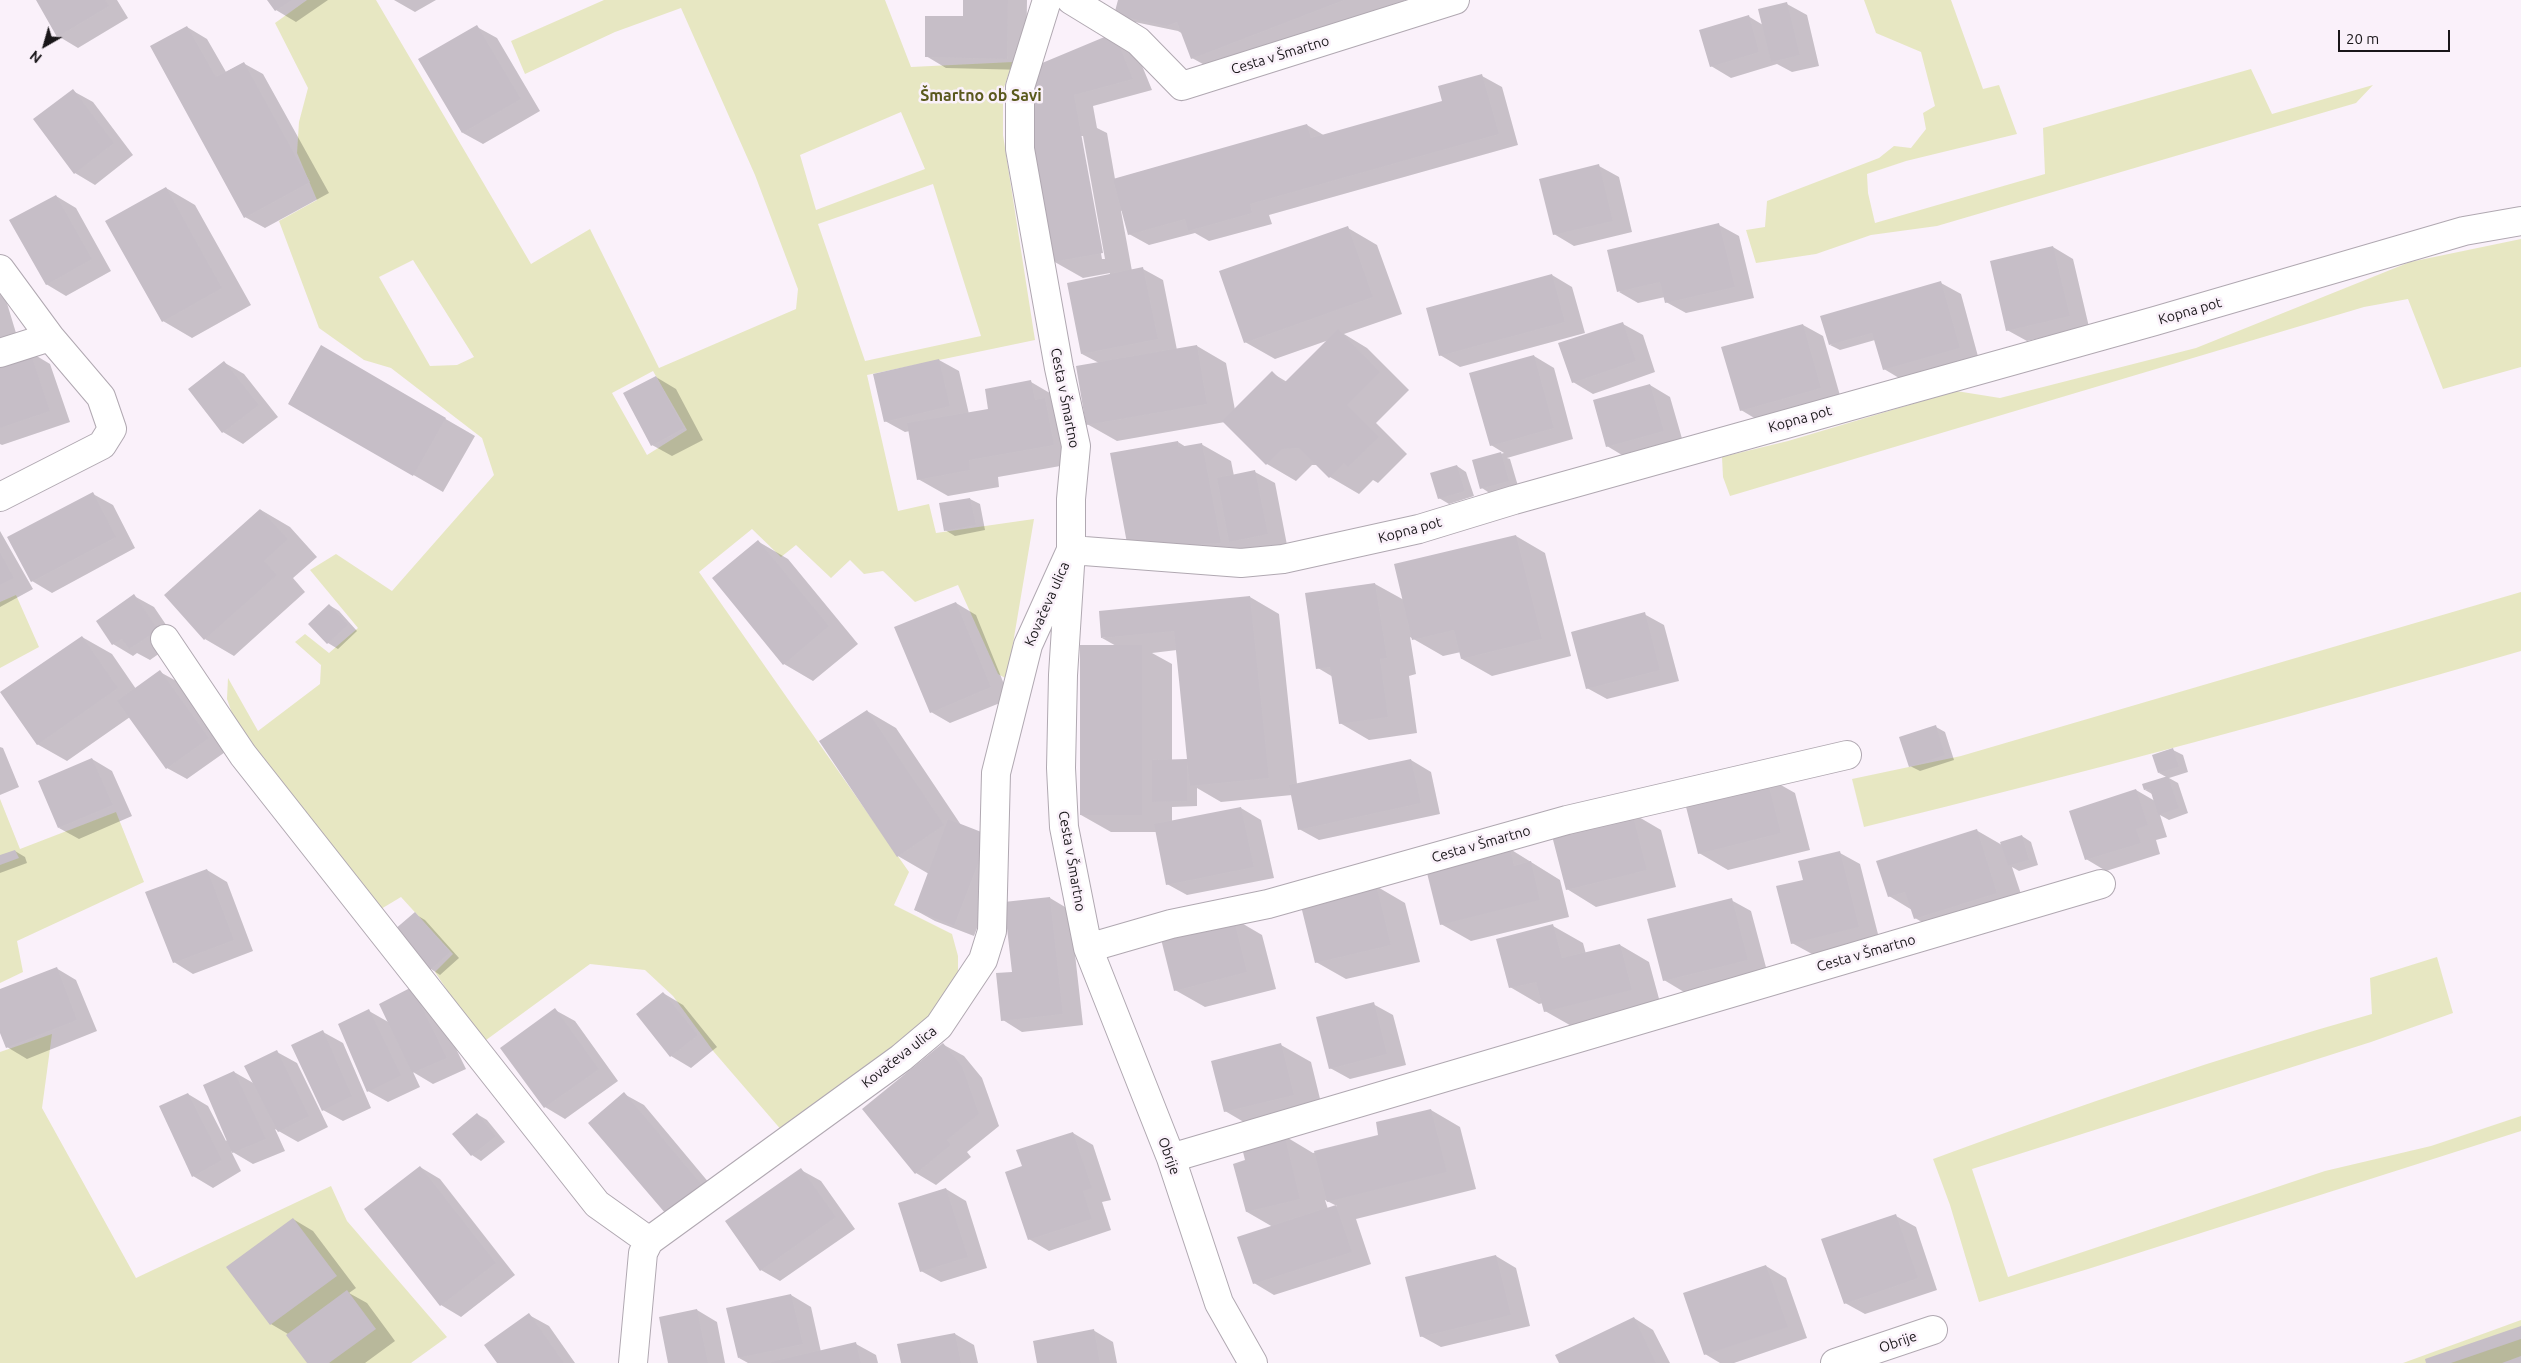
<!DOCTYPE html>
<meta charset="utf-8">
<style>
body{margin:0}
#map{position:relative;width:2521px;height:1363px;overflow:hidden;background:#faf1fa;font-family:Ubuntu,sans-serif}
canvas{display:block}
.north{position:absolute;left:20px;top:20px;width:50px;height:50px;-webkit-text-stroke:4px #faf1fa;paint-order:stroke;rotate:218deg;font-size:14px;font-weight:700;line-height:20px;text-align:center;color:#191619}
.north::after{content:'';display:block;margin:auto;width:18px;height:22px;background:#191619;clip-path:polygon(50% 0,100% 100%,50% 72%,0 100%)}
.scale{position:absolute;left:2338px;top:30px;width:112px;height:22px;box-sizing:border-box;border:2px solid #191619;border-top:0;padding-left:6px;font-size:15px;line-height:18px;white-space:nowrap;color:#191619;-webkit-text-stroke:4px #faf1fa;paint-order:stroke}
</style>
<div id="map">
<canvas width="2521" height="1363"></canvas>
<div class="north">N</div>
<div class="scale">20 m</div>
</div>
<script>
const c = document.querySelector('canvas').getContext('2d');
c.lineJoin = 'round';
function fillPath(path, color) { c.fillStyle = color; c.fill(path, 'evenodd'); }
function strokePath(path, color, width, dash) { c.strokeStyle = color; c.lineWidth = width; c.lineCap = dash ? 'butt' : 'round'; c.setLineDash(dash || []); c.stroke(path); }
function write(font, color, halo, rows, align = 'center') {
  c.font = font + ' Ubuntu,sans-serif'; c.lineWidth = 5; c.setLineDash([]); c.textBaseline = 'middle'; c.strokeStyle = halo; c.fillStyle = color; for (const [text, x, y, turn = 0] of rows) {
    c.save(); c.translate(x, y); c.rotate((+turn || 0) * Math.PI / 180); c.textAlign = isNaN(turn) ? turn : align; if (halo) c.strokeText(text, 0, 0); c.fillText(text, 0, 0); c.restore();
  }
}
fillPath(new Path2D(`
 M307 0H376L531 264 590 229 659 368 796 309 798 289 755 175 681 8 615 32 525 74 511 41 604 0H885L911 67 1013 62 1003 90V135L1035 340 867 375 898 511 929 504 936 533 1034 519 1007 679 998 674 958 585 915 602 883 571 864 574 850 560 831 578 796 545 781 557 752 529 699 572 909 872 894 905 952 934 958 956V976L939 1006 919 1030 783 1132 714 1052 673 996 645 970 590 964 482 1043 435 972 453 954 401 897 381 909 259 757 234 719 227 699 228 678 258 731 320 684 321 665 295 642 305 634 329 653 358 628 310 570 336 554 392 591 494 475 482 438 391 368 364 360 319 328 279 221 317 200 297 153 299 122 308 88 275 23ZM901 112 925 169 816 210 800 155ZM933 184 981 336 865 361 818 224ZM413 260 474 357 457 365 430 366 379 277ZM653 371 687 430 647 455 612 393Z
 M1864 0H1951L1983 89 1999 85 2017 134 1906 161 1867 174 1868 193 1875 223 2045 174 2043 128 2251 69 2272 114 2373 85 2356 103 1937 226 1871 235 1816 254 1756 263 1746 230 1765 227 1767 201 1879 158 1894 146 1911 148 1926 129 1923 113 1935 106 1921 52 1876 33Z
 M2521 239V367L2443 389 2408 299 2364 307 1730 496 1723 477 1722 457 1788 441 1956 391 2000 398 2196 348 2410 262Z
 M2521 592V651C2303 714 2084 773 1864 827L1852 779 1961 756Z
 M16 595 39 647 0 668V602Z
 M0 799 20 849 116 812 144 882 17 941 23 972 0 983Z
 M2437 957 2453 1013 2371 1042 1972 1169 2008 1277 2325 1171 2431 1146 2521 1116V1131L2088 1269 1979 1302 1950 1205 1933 1159C2077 1106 2224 1056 2372 1014L2370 978Z
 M52 1034 42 1108 136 1278 331 1186 347 1221 447 1337 411 1363H0V1052Z
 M2521 1320V1363H2403Z`), '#e7e7c2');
fillPath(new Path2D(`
 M37 0H117L128 18 78 48 58 36Z
 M269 0H328L296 22 276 10Z
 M394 0H436L415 12Z
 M965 0H1027L1026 70 946 68 926 56 964 18Z
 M1120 0H1404L1405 4 1323 36 1312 30 1212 69 1192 58 1183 34 1178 31 1125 20Z
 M1787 4 1807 15 1819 66 1792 72 1777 64 1731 78 1711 66 1748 16 1763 25Z
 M187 27 207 39 226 72 243 63 263 74 329 193 265 228 245 217Z
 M477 27 497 38 540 111 483 144 463 133Z
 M1114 35 1134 46 1152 90 1093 106 1097 128 1107 133 1115 179 1307 125 1325 136 1444 102 1482 76 1502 87 1518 145 1269 215 1272 224 1209 241 1195 233 1149 245 1129 234 1123 210 1121 211 1132 271 1143 269 1163 280 1177 350 1197 346 1226 363 1235 410 1272 373 1287 382 1329 340 1275 359 1245 342 1348 228 1377 245 1402 314 1344 334 1367 348 1409 390 1376 423 1407 454 1378 483 1373 480 1359 494 1330 477 1318 465H1312L1296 481 1267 464 1225 422 1117 441 1087 424 1099 363 1082 354 1110 273 1083 278 1053 261 1028 124ZM1080 136H1083L1105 259H1102Z
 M73 91 93 102 133 155 95 185 75 173Z
 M1599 166 1619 177 1632 232 1574 246 1554 234Z
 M166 188 195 205 251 305 192 338 163 321Z
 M56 196 76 208 111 271 66 296 46 284Z
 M1719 225 1739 236 1754 298 1686 313 1666 302 1665 297 1638 303 1619 292Z
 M2053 247 2073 259 2089 327 2027 341 2007 330Z
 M1552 275 1572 287 1585 333 1460 367 1440 355Z
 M0 280 19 343 0 349Z
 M1941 283 1961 294 1979 360 1904 381 1884 369 1875 340 1840 350 1830 345Z
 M1623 324 1643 335 1655 372 1593 394 1573 382Z
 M1803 325 1823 336 1841 399 1761 422 1741 410Z
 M321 347 475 436 443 492 289 403Z
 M30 352 50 364 70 422 2 445 0 444V362Z
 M1534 356 1554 368 1573 439 1507 458 1510 459 1518 486 1491 494 1482 488 1474 461 1504 453 1491 445Z
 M939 360 959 371 969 414 990 410 1031 382 1060 399 1083 462 998 477 999 487 948 496 918 479 910 431 905 432 885 421Z
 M225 363 244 374 278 417 243 444 223 432Z
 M656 377 676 389 703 440 672 456 652 445Z
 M1650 385 1670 397 1683 442 1627 458 1607 446Z
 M1178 442 1186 447 1201 444 1231 461 1234 476 1255 472 1275 483 1287 545 1182 564Z
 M1457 466 1466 472 1474 496 1449 504 1439 498Z
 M93 494 113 505 135 548 52 593 32 581Z
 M970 499 980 504 985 530 955 536 945 530 940 504Z
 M261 510 290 527 317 557 293 578 305 592 234 656 205 639Z
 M0 531 33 589 0 607Z
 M1516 536 1545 553 1571 656 1492 676 1462 659 1461 652 1443 656 1410 637 1416 674 1409 676 1417 733 1369 740 1340 723 1333 677 1318 668 1375 584 1404 600Z
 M759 542 788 559 858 644 813 681 784 664Z
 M134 596 154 607 177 641 150 660 137 653 133 656 113 644Z
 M1250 597 1279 614 1297 784 1411 760 1431 772 1440 814 1319 840 1299 829 1292 795 1221 802 1197 788V806L1172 807V822L1241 808 1261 820 1274 878 1187 895 1167 884 1157 832H1111L1081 815 1118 647 1102 638ZM1177 650 1189 761H1172V664L1152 653Z
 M956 603 976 615 1010 699 950 723 931 712Z
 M329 605 339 611 357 631 338 649 328 643 310 624Z
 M1644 614 1664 625 1679 681 1607 699 1587 688Z
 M82 637 112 654 136 689 160 672 180 683 228 750 187 779 167 768 130 717 67 761 37 744Z
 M867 711 896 728 961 825 988 836 1008 847 974 936 935 921 915 910 929 874 898 856Z
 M1936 727 1945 732 1954 760 1920 771 1910 766Z
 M0 747 3 748 19 787 0 795Z
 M2173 750 2183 755 2188 772 2169 778 2178 783 2188 813 2169 820 2160 815 2167 837 2156 840 2160 854 2106 871 2086 859 2136 790 2155 801 2152 794 2145 790 2168 778 2159 773Z
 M92 759 112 771 132 816 79 839 59 828Z
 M1765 776 1795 793 1810 850 1728 870 1699 853Z
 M1632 813 1661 830 1676 887 1596 907 1567 889Z
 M1976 830 2002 845 2022 836 2031 842 2038 865 2019 871 2012 867 2026 909 1944 935 1915 918 1912 910 1889 896Z
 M1510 849 1560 880 1569 917 1471 941 1441 924Z
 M15 851 25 857 27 863 0 873V856Z
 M1840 853 1860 864 1879 938 1812 954 1792 943Z
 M207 870 227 882 253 951 193 974 174 962Z
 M1376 886 1405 903 1420 962 1346 979 1316 962Z
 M1050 898 1070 910 1083 1025 1022 1032 1003 1020 1013 973 1005 903Z
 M1731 900 1751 911 1767 971 1684 992 1664 980Z
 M415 914 425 920 459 958 440 975 431 969Z
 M1233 918 1262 935 1276 989 1205 1007 1175 990Z
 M1553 926 1583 943 1586 954 1620 945 1649 962 1661 1006 1575 1028 1545 1011 1543 1003 1539 1004 1510 987Z
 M56 968 76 980 97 1031 27 1059 7 1047 0 1030V990Z
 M412 989 432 1000 466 1069 433 1084 413 1072 420 1087 388 1102 368 1091 369 1011 390 1023Z
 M663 993 683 1005 717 1047 691 1068 671 1056 637 1014Z
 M1373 1004 1393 1015 1406 1065 1350 1079 1330 1068Z
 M555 1010 575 1021 618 1081 565 1119 545 1107Z
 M323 1032 343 1043 371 1108 343 1121 323 1110Z
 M944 1045 964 1056 982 1078 999 1126 967 1152 971 1157 936 1185 916 1173 864 1110Z
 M1281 1045 1311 1062 1323 1111 1254 1128 1225 1111Z
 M277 1052 297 1063 328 1127 298 1142 275 1129 285 1151 253 1164 231 1151 241 1171 213 1188 193 1176 188 1094 208 1106 226 1141 227 1140 234 1072 255 1084Z
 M624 1094 644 1105 720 1196 686 1225Z
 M1431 1110 1460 1127 1476 1189 1356 1219 1371 1264 1274 1295 1254 1283 1273 1227 1247 1212V1161L1283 1135 1313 1153 1380 1136ZM1325 1200 1337 1206 1328 1209Z
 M477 1114 487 1120 505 1142 481 1161 472 1155Z
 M1073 1133 1093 1145 1111 1200 1102 1202 1111 1230 1049 1251 1029 1239 1023 1167Z
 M420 1167 440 1179 515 1275 461 1317 441 1305Z
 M801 1170 821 1181 855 1229 780 1281 761 1270Z
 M946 1189 966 1201 987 1268 941 1282 921 1271Z
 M1896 1216 1916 1227 1937 1290 1865 1314 1845 1303Z
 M293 1219 313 1231 356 1288 349 1293 367 1303 395 1341 365 1363H308L288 1334 271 1324 228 1267Z
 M1496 1256 1516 1268 1530 1326 1441 1347 1421 1336Z
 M1766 1266 1786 1278 1807 1338 1734 1363H1720L1705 1354Z
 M791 1295 811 1307 821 1352 856 1344 876 1355 878 1363H748L739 1358Z
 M697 1310 717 1322 725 1363H669Z
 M529 1315 549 1326 575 1363H498Z
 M1634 1318 1653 1330 1670 1363H1561Z
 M2521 1327V1363H2427Z
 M1093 1330 1113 1342 1117 1363H1039Z
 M955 1334 974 1345 978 1363H903Z`), '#0003');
fillPath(new Path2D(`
 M36 0H105L109 6 57 37Z
 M267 0H292L275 11Z
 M963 0H1008L1007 59 925 57V16H963Z
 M1118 0H1344L1191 59 1177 22 1167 26 1114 15Z
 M1787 2 1800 55 1771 62 1758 9Z
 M1749 15 1759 52 1710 67 1699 30Z
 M477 25 521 99 462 133 418 59Z
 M187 26 216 77 244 62 310 182 244 218 150 46Z
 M1114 33 1133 79 1074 95 1103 253 1052 262 1027 124 1035 66Z
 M1482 74 1499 134 1250 204 1252 213 1188 231 1185 219 1128 235 1113 179 1307 124 1311 138 1442 101 1438 86Z
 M73 89 114 143 74 174 33 119Z
 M1599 164 1613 221 1553 235 1539 179Z
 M166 187 222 288 162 322 105 221Z
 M56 195 92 259 46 285 9 220Z
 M1719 223 1735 287 1665 303 1660 282 1617 292 1607 250Z
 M1348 226 1373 297 1244 343 1219 271Z
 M2053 246 2070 316 2006 331 1990 261Z
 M1143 267 1158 339 1081 354 1067 283Z
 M1552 274 1565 322 1439 356 1426 308Z
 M1941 281 1960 348 1883 370 1872 333 1829 345 1820 316Z
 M1623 322 1636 361 1572 383 1558 343Z
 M1803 324 1821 388 1740 411 1721 347Z
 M1338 329 1380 372 1347 405 1379 437 1348 467 1344 463 1329 478 1299 448 1282 449 1266 465 1222 421 1272 371 1284 383Z
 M321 345 446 418 413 476 288 404Z
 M1197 345 1207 404 1086 425 1076 366Z
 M30 351 50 411 0 428V361Z
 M1534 355 1554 428 1490 446 1469 373Z
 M939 359 950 406 884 422 873 374Z
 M224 361 259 405 222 433 188 389Z
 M656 376 684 428 651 446 623 393Z
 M1031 380 1035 400 1045 398 1054 445 969 460 970 470 917 480 907 423 988 409 985 389Z
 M1650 384 1664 431 1606 447 1593 400Z
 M1178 441 1179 447 1202 443 1221 543 1151 547 1127 543 1110 453Z
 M1501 452 1509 481 1480 489 1472 460Z
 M1457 465 1465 491 1438 499 1430 473Z
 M1255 470 1268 534 1229 542 1217 478Z
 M93 492 116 537 31 582 7 537Z
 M970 498 976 525 944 531 939 503Z
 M260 509 288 539 264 561 277 575 204 640 164 595Z
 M1516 535 1542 639 1461 659 1454 630 1412 640 1394 564Z
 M758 540 829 626 783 665 712 578Z
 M0 552 14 578 0 585Z
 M1375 583 1387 658 1380 659 1388 717 1339 724 1330 667 1316 669 1305 593Z
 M134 594 158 630 129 649 122 639 112 645 96 621Z
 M1250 596 1269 778 1190 786 1187 761V801L1152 802V760L1187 759 1174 631 1101 638 1099 611Z
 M956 602 991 687 930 713 894 627Z
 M329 604 348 625 327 644 308 624Z
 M1645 612 1660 670 1586 689 1571 632Z
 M82 636 118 688 37 745 0 692Z
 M1080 645H1142V815H1080Z
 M160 670 209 738 166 769 117 701Z
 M867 710 944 825 897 857 819 741Z
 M1936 725 1945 755 1909 767 1899 737Z
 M2173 748 2179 767 2158 773 2152 755Z
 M92 758 113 805 58 828 38 781Z
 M1411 759 1421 803 1298 830 1289 785Z
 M1766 775 1781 833 1698 854 1683 795Z
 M2168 776 2179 808 2158 815 2150 789 2144 790 2142 784Z
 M2136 789 2148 825 2136 829 2141 843 2085 860 2069 811Z
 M1241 807 1254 867 1166 885 1154 824Z
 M1632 812 1647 870 1566 890 1551 832Z
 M948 819 989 835 954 926 914 910Z
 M1977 829 1997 893 1914 919 1905 892 1888 897 1876 861Z
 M2022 835 2029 860 2008 866 2000 842Z
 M1510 848 1514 866 1531 861 1540 900 1440 925 1426 869Z
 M15 850 19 858 0 865V855Z
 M1840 851 1859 927 1791 944 1776 886 1803 880 1798 861Z
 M207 869 234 940 173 963 145 892Z
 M1376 884 1391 945 1315 963 1300 902Z
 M1050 897 1063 1014 1001 1021 996 973 1012 972 1004 902Z
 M1732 898 1748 960 1663 981 1647 919Z
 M415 912 450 952 430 970 394 930Z
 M1233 916 1247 972 1174 991 1160 935Z
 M1553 924 1562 958 1620 944 1632 990 1544 1012 1536 982 1509 988 1496 939Z
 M57 967 77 1020 6 1048 0 1033V989Z
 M412 987 447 1058 412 1073 379 1004Z
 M663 992 698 1035 670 1057 636 1014Z
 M1374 1002 1387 1054 1329 1069 1316 1017Z
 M555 1008 599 1069 544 1108 500 1048Z
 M369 1009 401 1075 367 1092 338 1024Z
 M323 1030 352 1096 322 1111 291 1045Z
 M943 1043 962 1066 979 1114 947 1140 951 1145 915 1174 862 1109Z
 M1281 1043 1294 1095 1224 1112 1211 1061Z
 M277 1050 309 1116 278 1132 244 1066Z
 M234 1071 266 1139 232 1153 203 1085Z
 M624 1092 701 1184 666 1214 588 1123Z
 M188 1093 222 1160 192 1177 159 1106Z
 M1431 1109 1447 1172 1327 1202 1314 1151 1378 1135 1376 1122Z
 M477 1113 496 1136 471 1156 452 1134Z
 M1073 1132 1092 1188 1083 1191 1092 1219 1028 1240 1005 1172 1022 1166 1016 1150Z
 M1284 1133 1300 1199 1246 1212 1233 1164 1245 1160 1241 1144Z
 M420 1166 496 1263 440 1306 364 1209Z
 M801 1168 836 1217 760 1271 725 1221Z
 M946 1188 968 1257 920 1272 898 1203Z
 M1336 1205 1352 1252 1253 1284 1237 1237Z
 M1896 1214 1918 1278 1844 1304 1821 1239Z
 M293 1218 337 1276 270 1325 226 1267Z
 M1496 1255 1511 1315 1420 1337 1405 1277Z
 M1766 1265 1788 1327 1704 1355 1683 1293Z
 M347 1290 376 1329 329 1363H307L286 1335Z
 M791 1294 803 1344 738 1358 726 1308Z
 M697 1309 708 1363H668L659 1317Z
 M529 1313 564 1363H497L484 1345Z
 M1634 1317 1656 1363H1559L1555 1355Z
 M2521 1326V1339L2451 1363H2426L2425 1359Z
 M1094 1329 1100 1363H1037L1033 1341Z
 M955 1333 961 1363H901L897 1344Z
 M856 1342 861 1363H771V1362Z
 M2521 1356V1363H2502Z`), '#c6bec7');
const minor = new Path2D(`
 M1047 0 1020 87V149L1059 368 1076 446 1071 499V550L1063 675 1061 768 1064 827 1088 948 1171 1158 1219 1303 1253 1363
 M1071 0 1138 41 1182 86 1455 0
 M0 269 50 337 0 353
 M0 497 102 445 112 429 101 397 50 337
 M165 639 243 755 597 1204 649 1241
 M1088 948 1171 924 1268 904 1567 820 1847 755
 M1171 1158 2101 884
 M633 1363 643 1253 649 1241 901 1058 939 1026 983 960 992 931 996 773 1028 645 1071 550 1241 563 1283 559 1419 529 1514 500 2155 321 2464 231 2521 221
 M1835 1363 1933 1330`);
strokePath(minor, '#b0a8b1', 30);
strokePath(minor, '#fff', 28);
write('14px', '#191619', '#faf1fa', [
 ["Cesta v Šmartno",1280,55,-17],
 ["Kopna pot",2190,311,-16],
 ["Cesta v Šmartno",1065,398,79],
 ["Kopna pot",1800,419,-16],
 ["Kopna pot",1410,530,-15],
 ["Kovačeva ulica",1047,604,-66],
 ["Cesta v Šmartno",1481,844,-16],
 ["Cesta v Šmartno",1072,861,80],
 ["Cesta v Šmartno",1866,953,-16],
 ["Kovačeva ulica",899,1057,-38],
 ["Obrije",1169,1156,70],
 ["Obrije",1898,1342,-19]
]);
write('bold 16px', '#5a591d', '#faf1fa', [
 ["Šmartno ob Savi",981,96]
]);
</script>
